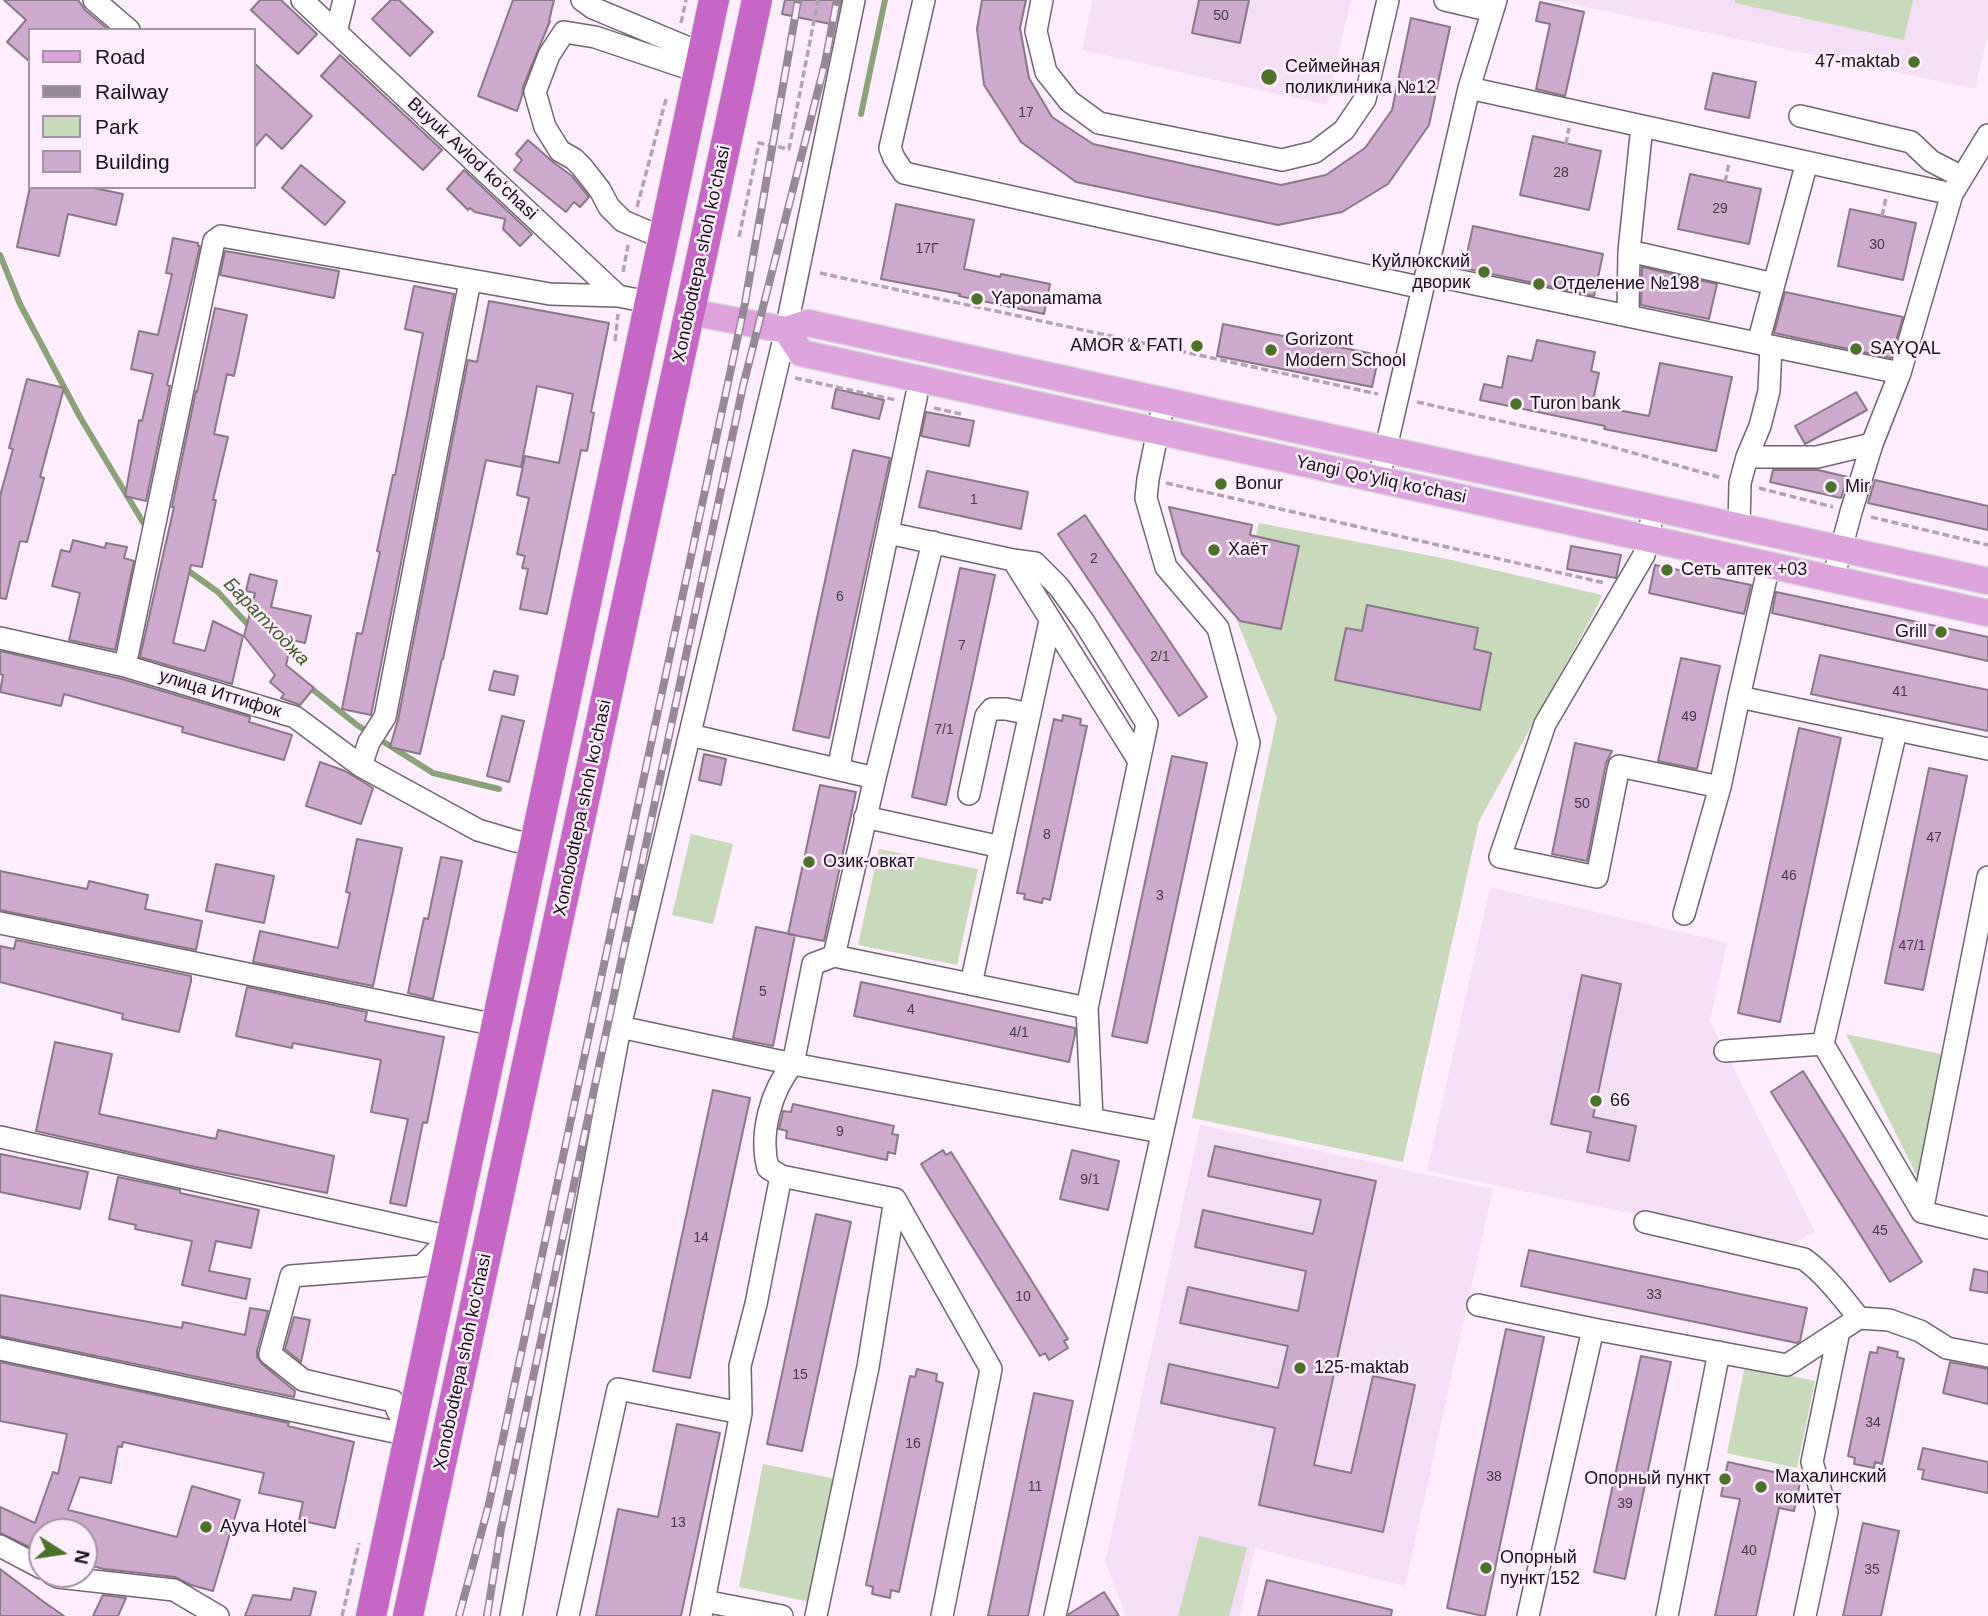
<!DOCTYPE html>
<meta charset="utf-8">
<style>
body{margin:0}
#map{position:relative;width:1988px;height:1616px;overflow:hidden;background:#feedfd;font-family:Helvetica,sans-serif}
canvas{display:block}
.legend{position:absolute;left:28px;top:28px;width:228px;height:161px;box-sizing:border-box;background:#feedfd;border:2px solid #a295a1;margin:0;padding:9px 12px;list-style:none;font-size:21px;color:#181218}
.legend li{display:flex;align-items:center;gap:14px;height:35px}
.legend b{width:35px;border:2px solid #a295a1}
.north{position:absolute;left:28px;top:1518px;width:70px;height:70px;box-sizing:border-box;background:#feedfd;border:2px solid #a295a1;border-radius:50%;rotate:102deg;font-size:19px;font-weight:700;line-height:28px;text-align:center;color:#181218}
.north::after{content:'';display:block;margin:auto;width:24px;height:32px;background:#4b712b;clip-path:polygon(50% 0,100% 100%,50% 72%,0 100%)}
</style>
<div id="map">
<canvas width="1988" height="1616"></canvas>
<ul class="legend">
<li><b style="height:9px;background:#dda3dc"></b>Road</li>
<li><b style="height:9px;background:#958995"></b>Railway</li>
<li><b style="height:19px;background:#c8d9bc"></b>Park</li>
<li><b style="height:19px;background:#ceaacc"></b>Building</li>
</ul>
<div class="north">N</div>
</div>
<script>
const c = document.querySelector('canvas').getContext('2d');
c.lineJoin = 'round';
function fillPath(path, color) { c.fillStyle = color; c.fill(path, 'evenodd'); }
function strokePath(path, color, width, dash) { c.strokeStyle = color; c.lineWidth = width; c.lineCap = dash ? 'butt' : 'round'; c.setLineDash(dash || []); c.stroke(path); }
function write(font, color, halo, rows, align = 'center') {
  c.font = font + ' Helvetica,sans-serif'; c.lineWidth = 5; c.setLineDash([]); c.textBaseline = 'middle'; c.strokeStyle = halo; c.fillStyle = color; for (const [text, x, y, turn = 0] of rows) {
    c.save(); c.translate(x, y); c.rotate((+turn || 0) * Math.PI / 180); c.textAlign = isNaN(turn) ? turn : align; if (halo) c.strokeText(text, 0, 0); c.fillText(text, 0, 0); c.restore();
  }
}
fillPath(new Path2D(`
 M1092 0H1351L1327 105 1082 50Z
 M1552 0H1988V35L1975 89Z
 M1490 887 1727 943 1710 1021 1815 1232 1787 1246 1427 1171Z
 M1200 1125 1493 1189 1405 1586 1255 1548 1240 1616H1126L1105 1563Z`), '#f5dff4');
fillPath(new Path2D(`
 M1735 0H1913L1904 40 1735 3Z
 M1259 523 1447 559 1602 595 1595 611 1479 821 1403 1162 1192 1118 1277 718 1236 619Z
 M691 834 733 844 713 924 672 915Z
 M879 849 978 869 957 965 858 945Z
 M1846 1034 1941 1054 1917 1176Z
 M1745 1366 1815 1381 1797 1468 1727 1453Z
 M763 1464 836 1479 810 1602 739 1587Z
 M1199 1536 1247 1548 1229 1616H1178Z`), '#c8d9bc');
strokePath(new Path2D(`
 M861 114 885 0
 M0 255 20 304 80 417 147 529
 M183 567 218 592 253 630
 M307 685 357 725 433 773 499 789`), '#8ba27b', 6);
const building = new Path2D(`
 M4 0H78L85 10 109 30H30V62L7 42 26 20Z
 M260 0H281L317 34 298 54 251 10Z
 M391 0H399L433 32 410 56 372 19Z
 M513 0H554L549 21H550L523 87 522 96 517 111 478 96Z
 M785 0H841L835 25 782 14Z
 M982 0H1026L1020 28 1029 78 1052 117 1093 144 1281 185 1326 175 1365 148 1392 110 1411 18 1450 27 1429 125 1388 184 1342 212 1278 225 1076 182 1021 142 984 85 977 29Z
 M1199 0H1249L1240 43 1192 33Z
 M1540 2 1584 12 1565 96 1536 89 1550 24 1536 21Z
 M340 55 442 150 423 170 321 76Z
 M254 63 312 116 282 149 266 134 254 148Z
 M1713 73 1756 82 1749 118 1705 109Z
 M1533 136 1601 151 1589 210 1520 195Z
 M528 140 553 162 572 176 589 197 580 207 574 202 566 212 514 170 522 160 516 154Z
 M301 165 345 202 325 225 282 188Z
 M464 170 532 234 520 246 503 229 505 219 475 212 470 208 468 210 447 189Z
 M1690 174 1761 189 1749 244 1678 229Z
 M30 187H89L123 194 116 225 68 214 59 256 17 247Z
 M896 204 974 220 964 269 1000 277 1001 274 1050 284 1044 314 959 296 960 294 881 279Z
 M1850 209 1916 223 1903 280 1838 266Z
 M1473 226 1603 254 1594 296 1464 268Z
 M173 238 198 243V246H200L167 385 170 386 146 501 125 496 139 420 142 421 153 374 131 369 139 331 158 335 172 274 166 273Z
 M225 251 339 271 334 298 220 275Z
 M1642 267 1717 284 1709 319 1641 305Z
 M414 286 454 294 371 715 342 709 357 633 362 634 380 552 377 551 393 475H395L423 333 405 329Z
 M1785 292 1903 317 1891 358 1774 333Z
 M489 301 609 323 591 412 594 413 587 451 581 450 547 614 520 609 528 569 522 568 525 556 517 554 529 498 517 495 525 456 559 463 573 394 537 386 521 467 486 460 443 659H442L420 754 390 747 398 720 468 360 477 362Z
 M215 308 247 315 234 376 227 374 214 434 228 437 213 500H216L202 567 191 565 173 643 205 651 213 621 243 636 232 684 140 657 174 507H172L196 391 197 392Z
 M1223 324 1379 355 1372 387 1217 356Z
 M1537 340 1595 352 1591 371 1599 373 1592 405 1649 416 1660 363 1732 377 1716 451 1604 429 1605 426 1480 400 1484 384 1502 388 1508 356 1532 361Z
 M27 379 64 388 40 477 44 478 27 542 20 541 6 599 0 598V496L13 449 9 448Z
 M836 389 884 400 879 419 832 408Z
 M1856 392 1867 410 1805 444 1795 426Z
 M926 412 974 421 969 446 921 436Z
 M853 450 890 458 829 738 793 730Z
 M1773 470H1818L1848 477 1841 498 1770 482Z
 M927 471 1028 492 1021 529 919 507Z
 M1875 480 1988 506V530L1868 503Z
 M1169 507 1252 525 1250 535 1299 546 1281 629 1240 621 1182 554Z
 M1085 515 1207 697 1179 716 1058 534Z
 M73 540 105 548 106 543 127 547 124 558 134 561 115 650 69 640 80 593 52 586 61 550 70 552Z
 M1571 546 1621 555 1616 578 1567 569Z
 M1655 565 1751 585 1744 614 1649 593Z
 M960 568 995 575 946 805 912 797Z
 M250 574 277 581 271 607 311 616 305 643 292 640 286 665 314 688 300 705 281 698 284 694 270 682 275 675 244 636 255 593 246 591Z
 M1776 592 1988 637V661L1772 613Z
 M1367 605 1478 628 1474 649 1491 653 1480 710 1335 680 1346 628 1362 631Z
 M0 651 122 679 250 717 249 722 292 735 284 760 182 732 183 727 64 694 61 706 0 692 3 675 0 674Z
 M1820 655 1988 690V731L1811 694Z
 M1681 658 1720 666 1697 769 1658 761Z
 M494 671 518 676 514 695 489 690Z
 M1063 715 1081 719 1080 725 1087 726 1050 900 1043 898 1042 903 1024 899 1025 894 1017 893 1054 719 1062 721Z
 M502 716 524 721 509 782 487 776Z
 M1799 728 1841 738 1780 1022 1738 1013Z
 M1575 743 1612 751 1606 763 1587 861 1552 854Z
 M704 754 726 759 721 785 699 780Z
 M1172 756 1207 763 1147 1043 1112 1036Z
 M320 762 345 771 373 788 361 824 306 806Z
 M1929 768 1967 776 1923 990 1885 983Z
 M820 785 856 792 824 941 788 934Z
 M357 839 402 848 373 986 253 962 260 931 338 948 350 893 346 892Z
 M441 857 462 861 433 999 408 993 424 918 428 919Z
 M216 864 274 876 264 923 206 911Z
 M0 871 87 889 89 881 148 895 145 909 202 921 196 950 0 910Z
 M756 927 795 935 773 1046 733 1038Z
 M16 940 191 976V981L179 1032 122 1019 123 1014 0 982V946L14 949Z
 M1582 975 1621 984 1593 1117 1636 1126 1629 1161 1587 1152 1591 1132 1551 1124Z
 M861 982 1075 1028V1034L1069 1062 854 1016Z
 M247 987 367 1012 365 1021 444 1037 427 1123 423 1122 406 1206 390 1203 408 1119 371 1112 381 1060 293 1043 292 1048 236 1036Z
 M55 1042 112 1054 99 1114 216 1139 218 1130 334 1156 327 1193 186 1165 36 1131Z
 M1803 1071 1922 1262 1890 1282 1771 1092Z
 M713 1090 750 1098 690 1378 653 1371Z
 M793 1104 894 1126 892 1134 898 1135 895 1154 888 1152 887 1160 786 1138 787 1131 779 1129 782 1116 783 1111 791 1112Z
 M1215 1146 1376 1181 1314 1465 1351 1473 1373 1376 1415 1385 1383 1532 1259 1505 1275 1428 1161 1403 1169 1364 1278 1388 1288 1346 1180 1323 1188 1287 1298 1311 1306 1271 1195 1247 1203 1210 1313 1234 1321 1200 1208 1176Z
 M943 1150 946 1155 951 1152 1068 1339 1064 1341 1068 1348 1049 1360 1045 1353 1040 1356 921 1164Z
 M1072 1150 1119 1161 1108 1210 1060 1199Z
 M0 1154 88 1172 80 1209 0 1192Z
 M118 1177 180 1190V1193L259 1210 251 1248 216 1241 209 1271 250 1279 246 1299 182 1285 192 1241 135 1229 136 1225 109 1219Z
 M816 1214 851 1222 802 1451 767 1444Z
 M1529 1250 1807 1308 1800 1341 1797 1343 1521 1286Z
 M1974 1269 1988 1272V1293L1970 1290Z
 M0 1295 182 1328 183 1322 245 1335 250 1308 268 1311 257 1351V1357L262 1364 295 1391 294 1397 0 1336Z
 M294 1317 310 1320 301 1362 285 1349Z
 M1506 1329 1544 1337 1485 1616H1483L1447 1608Z
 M1878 1347 1898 1352 1897 1357 1904 1359 1882 1464 1875 1462 1874 1468 1854 1464 1855 1458 1848 1456 1870 1352 1877 1353Z
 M1641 1356 1671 1362 1625 1579 1594 1572Z
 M0 1362 289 1423 288 1426 354 1442 335 1528 299 1520 303 1502 259 1493 264 1473 123 1442 122 1447 118 1446 111 1483 80 1477 68 1510 177 1537 192 1486 240 1500 213 1591 191 1585 175 1577 104 1569 84 1564V1532H42V1553L0 1533V1507L35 1523 53 1472 58 1474 67 1434 0 1421Z
 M1950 1362 1988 1369V1404L1943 1393Z
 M917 1369 937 1374 936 1381 943 1383 899 1592 891 1590 890 1598 872 1594 873 1587 866 1585 910 1376 915 1377Z
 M1034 1393 1073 1401 1028 1616H988Z
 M677 1424 720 1433 681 1616H596L618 1509 658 1517Z
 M1923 1448 1988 1462V1493L1922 1479 1924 1470 1918 1469Z
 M1728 1462 1801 1478 1794 1511 1779 1508 1756 1616H1715L1740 1499 1721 1496Z
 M1863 1523 1899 1531 1881 1616H1843Z
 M0 1569 44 1602 64 1616H0Z
 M1267 1580 1392 1610 1391 1616H1258Z
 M294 1588 316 1592 310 1616H245L253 1595 291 1600Z
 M1104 1592 1119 1616H1068L1069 1614Z
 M103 1595 126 1598 118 1616H93Z`);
fillPath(building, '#ceaacc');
strokePath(building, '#887987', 2);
const minor = new Path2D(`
 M94 0 129 30
 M302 0 618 296 649 302
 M582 0 593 8 703 54
 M924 0 890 148 894 158 904 173 1423 288
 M1042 0 1036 31 1046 72 1069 101 1099 123 1282 160 1315 152 1344 130 1365 99 1388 0
 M1445 0 1492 11
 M336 32 344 0
 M1469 88 1952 194
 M1800 116 1911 142 1931 161 1962 177
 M663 238 623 221 609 207 600 190 582 167 574 159 560 151 545 127 535 92 549 55 564 32 595 37 699 72
 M1629 251 1774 284
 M1427 274 1900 373
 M1628 315 1629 251 1642 126
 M1758 343 1807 162
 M1747 457H1817L1872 444
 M1379 478 1469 88 1496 0
 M1654 508 1644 555 1545 724 1500 857 1597 877 1619 766 1720 787 1739 697 1769 565
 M1739 526 1740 483 1747 457 1760 426 1769 391 1771 346
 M888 533 1013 560 1139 761
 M1013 560 1035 563 1059 587 1084 622 1147 724 1087 1008 1092 1119
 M1833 579 1851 512 1872 444 1900 373 1952 194 1988 135
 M0 638 125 666 295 717 361 766 478 830 515 841 534 844
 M125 666 214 241 221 236 550 294 618 296
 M1739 697 1988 749
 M1896 731 1823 1044 1922 1212 1988 1228
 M690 735 875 778 834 956 813 964 793 1064C771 1090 759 1134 768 1168L781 1176
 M361 766 369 742 385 717 470 281
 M840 769 841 755 920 379
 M875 778 933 542
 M969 794 986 716 992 709H1006L1030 714
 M865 817 1001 847
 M1684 914 1720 787
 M0 923 496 1025
 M834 956 1087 1008
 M971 984 1050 621
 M620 1027 793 1064 1161 1132
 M1725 1051 1823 1044
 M0 1137 451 1237
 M1922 1212 1988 877
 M1645 1222 1804 1259C1826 1275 1842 1297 1859 1318
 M1478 1305 1593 1329 1787 1365 1859 1318 1889 1320 1920 1331 1947 1348 1988 1356
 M0 1349 409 1435
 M409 1435 393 1401 303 1380 270 1354 291 1276 422 1266 451 1237
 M0 1546 42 1568
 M52 1574 58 1577 174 1590 218 1616
 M704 1601 782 1616
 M511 1616 620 1027 786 330 854 0
 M568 1616 618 1389 741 1413
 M701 1616 741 1413 740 1366 756 1304 781 1176 895 1199 991 1369 942 1616
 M816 1616 868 1367 895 1199
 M1055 1616 1249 743 1218 628 1166 567 1146 498 1148 479 1164 401
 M1528 1616 1593 1329
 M1667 1616 1719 1352
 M1805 1616 1827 1512 1812 1462 1839 1331`);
const major = new Path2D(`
 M690 312 786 330 808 323 1988 581
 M786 330 801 353 1988 613`);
const highway = new Path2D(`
 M371 1616 714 0
 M408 1616 757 0`);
strokePath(minor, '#726371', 24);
strokePath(major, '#dad9da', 29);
strokePath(highway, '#dad9da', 32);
strokePath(new Path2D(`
 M681 23 686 0
 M1566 144 1569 128
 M1725 182 1729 163
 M637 207 666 99
 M1882 216 1886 198
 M739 237 759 143 789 149 818 0
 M623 272 628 245
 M820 273 1378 394
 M615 341 618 314
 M795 378 896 400
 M1417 402 1598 443 1722 478
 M934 408 961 414
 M1166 483 1605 583
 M1759 488 1833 507
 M1871 517 1988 545
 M342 1616 359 1543`), '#b1a3b0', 3.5, [7, 3.5]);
strokePath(minor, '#fff', 21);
strokePath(major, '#dda3dc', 26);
strokePath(highway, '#c666c5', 30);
const rail = new Path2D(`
 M459 1616 489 1504 745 303 798 0
 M487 1616 501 1529 743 386 825 63 837 0`);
strokePath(rail, '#958995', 8);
strokePath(rail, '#feedfd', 5, [16]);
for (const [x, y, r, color] of [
 [1914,62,7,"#4b712b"],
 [1269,77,9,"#4b712b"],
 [1484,272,7,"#4b712b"],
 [1539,284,7,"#4b712b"],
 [977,299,7,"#4b712b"],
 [1197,346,7,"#4b712b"],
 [1856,349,7,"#4b712b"],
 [1271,350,7,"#4b712b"],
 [1516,404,7,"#4b712b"],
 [1221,484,7,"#4b712b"],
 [1831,487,7,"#4b712b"],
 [1214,550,7,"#4b712b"],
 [1667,570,7,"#4b712b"],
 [1941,632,7,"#4b712b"],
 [809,862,7,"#4b712b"],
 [1596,1101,7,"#4b712b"],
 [1300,1368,7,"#4b712b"],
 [1725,1479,7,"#4b712b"],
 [1761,1487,7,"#4b712b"],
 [206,1527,7,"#4b712b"],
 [1486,1568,7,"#4b712b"]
]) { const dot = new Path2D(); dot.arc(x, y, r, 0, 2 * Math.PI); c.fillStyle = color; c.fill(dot); strokePath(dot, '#feedfd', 2.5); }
write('14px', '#463845', null, [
 ["50",1221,16],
 ["17",1026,113],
 ["28",1561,173],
 ["29",1720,209],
 ["30",1877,245],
 ["17Г",927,249],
 ["1",974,500],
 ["2",1094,559],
 ["6",840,597],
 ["7",962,646],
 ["2/1",1160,657],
 ["41",1900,692],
 ["49",1689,717],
 ["7/1",944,730],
 ["50",1582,804],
 ["8",1047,835],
 ["47",1934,838],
 ["46",1789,876],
 ["3",1160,896],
 ["47/1",1912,946],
 ["5",763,992],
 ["4",911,1010],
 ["4/1",1019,1033],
 ["9",840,1132],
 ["9/1",1090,1180],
 ["45",1880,1231],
 ["14",701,1238],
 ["33",1654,1295],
 ["10",1023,1297],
 ["15",800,1375],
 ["34",1873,1423],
 ["16",913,1444],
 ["38",1494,1477],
 ["11",1035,1487],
 ["39",1625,1504],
 ["13",678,1523],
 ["40",1749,1551],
 ["35",1872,1570]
]);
write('18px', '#181218', '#feedfd', [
 ["47-maktab",1900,62,"right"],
 ["Сеймейная",1285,67],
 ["поликлиника №12",1285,88],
 ["Куйлюкский",1470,262,"right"],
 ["дворик",1470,283,"right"],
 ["Отделение №198",1553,284],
 ["Yaponamama",991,299],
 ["Gorizont",1285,340],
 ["Modern School",1285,361],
 ["AMOR & FATI",1183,346,"right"],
 ["SAYQAL",1870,349],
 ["Turon bank",1530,404],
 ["Bonur",1235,484],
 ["Mir",1845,487],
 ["Хаёт",1228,550],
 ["Сеть аптек +03",1681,570],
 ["Grill",1927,632,"right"],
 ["Озик-овкат",823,862],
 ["66",1610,1101],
 ["125-maktab",1314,1368],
 ["Махалинский",1775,1477],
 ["комитет",1775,1498],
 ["Опорный пункт",1711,1479,"right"],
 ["Ayva Hotel",220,1527],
 ["Опорный",1500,1558],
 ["пункт 152",1500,1579]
], 'left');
write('18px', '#181218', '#feedfd', [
 ["Buyuk Avlod koʻchasi",472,159,43],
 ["Xonobodtepa shoh ko'chasi",702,254,-78],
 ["Yangi Qo'yliq ko'chasi",1381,480,12],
 ["улица Иттифок",220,694,17],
 ["Xonobodtepa shoh ko'chasi",583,808,-78],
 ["Xonobodtepa shoh ko'chasi",463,1362,-78]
]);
write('italic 19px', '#426128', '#feedfd', [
 ["Баратходжа",266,622,46]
]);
</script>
